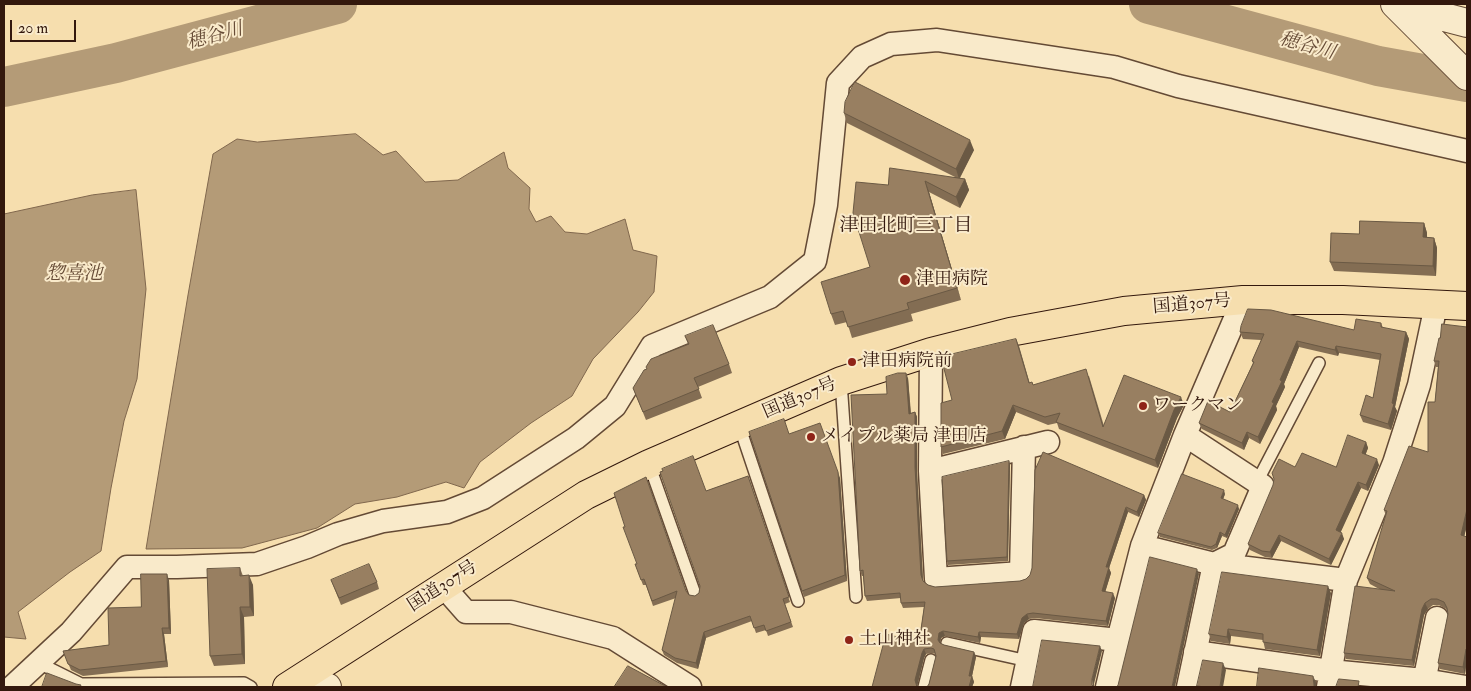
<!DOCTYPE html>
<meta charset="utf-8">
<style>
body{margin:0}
#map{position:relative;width:1471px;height:691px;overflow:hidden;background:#f6deae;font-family:"IM FELL Double Pica",serif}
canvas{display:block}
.frame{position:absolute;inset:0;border:5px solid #33180d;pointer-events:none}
.scale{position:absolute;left:10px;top:20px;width:66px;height:22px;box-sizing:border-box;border:2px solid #33180d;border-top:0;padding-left:6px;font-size:15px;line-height:18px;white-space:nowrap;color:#33180d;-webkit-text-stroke:4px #f9eaca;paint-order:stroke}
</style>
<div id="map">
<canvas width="1471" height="691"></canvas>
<div class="frame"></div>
<div class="scale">20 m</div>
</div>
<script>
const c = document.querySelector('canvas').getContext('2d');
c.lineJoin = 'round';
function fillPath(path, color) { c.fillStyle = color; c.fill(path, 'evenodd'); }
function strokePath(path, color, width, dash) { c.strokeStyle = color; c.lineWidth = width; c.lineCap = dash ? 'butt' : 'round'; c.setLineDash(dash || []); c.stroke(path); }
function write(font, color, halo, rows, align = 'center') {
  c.font = font + ' "IM FELL Double Pica","Noto Serif JP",serif'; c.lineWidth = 4; c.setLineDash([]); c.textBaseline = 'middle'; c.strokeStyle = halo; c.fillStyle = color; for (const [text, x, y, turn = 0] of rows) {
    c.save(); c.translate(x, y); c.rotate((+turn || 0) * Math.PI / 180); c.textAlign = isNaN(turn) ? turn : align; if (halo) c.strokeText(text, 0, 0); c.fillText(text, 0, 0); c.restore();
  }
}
const water = new Path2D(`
 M356 134 383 155 396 151 425 182 458 180 504 152 508 168 530 188 529 209 536 222 551 216 565 232 587 234 625 219 633 250 657 256 654 292 638 312 593 359 572 396 531 423 480 462 464 488 446 482 397 497 355 504 317 528 242 548 146 549 188 295 213 154 237 139 257 142Z
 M136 190 146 289 137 379 124 421 111 488 101 551 70 572 18 612 26 639 4 637V214L92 195Z`);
fillPath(water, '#b49b77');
strokePath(water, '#80674d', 1);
strokePath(new Path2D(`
 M1149 4 1378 66 1467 82
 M4 87 116 63 337 4`), '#b49b77', 40);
const service = new Path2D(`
 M841 382 856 597
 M739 425 798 601
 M649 464 695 594
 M1257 482 1319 363
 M947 643 1028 661
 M39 663 81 684 244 683 251 687
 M924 687 931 660`);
const minor = new Path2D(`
 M931 352 930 471 936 579 1021 573 1024 447
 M1185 435 1263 486 1234 554 1214 564 1188 687
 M930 471 1048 442
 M1142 546 1214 564 1346 580
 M444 587 466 612H511L613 638 690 687
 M1195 652 1330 671 1424 680 1466 687
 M12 687 71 632 127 567H177L257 564 307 547 338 534 383 521 447 512 483 498 576 438 615 406 652 346 770 297 815 261 826 205 838 83 862 57 891 44 937 40 1114 67 1178 86 1467 151
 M1022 687 1034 631 1118 640
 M1107 687 1118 640 1142 546 1185 435 1243 300
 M1328 687 1346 580 1394 463 1419 385 1436 305
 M1423 687 1437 618`);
const tertiary = new Path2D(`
 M1395 4 1467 76
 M1407 4 1444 17 1467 23
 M303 678 327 687`);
const trunk = new Path2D(`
 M287 687 586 495 649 464 841 381 931 352 1010 332 1124 311 1243 300H1343L1467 306`);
strokePath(service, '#644a35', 14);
strokePath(minor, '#644a35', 25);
strokePath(tertiary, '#644a35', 30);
strokePath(trunk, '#33180d', 30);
strokePath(service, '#f9eaca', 11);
strokePath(minor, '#f9eaca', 22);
strokePath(tertiary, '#f9eaca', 28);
strokePath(trunk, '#f6deae', 28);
fillPath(new Path2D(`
 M844 113 974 150 960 178 965 179 969 190 960 208 929 192 961 300 911 314 913 321 852 338 847 322 835 325 831 314 870 267 888 185 955 177 847 123Z
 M1424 223 1427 233V237L1434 238 1437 248 1436 276 1334 271 1330 262 1359 234Z
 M1381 323 1383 328 1406 332 1409 339 1395 407 1397 411 1391 430 1363 422 1360 415 1373 398 1380 360 1339 353 1338 356 1299 347 1284 384 1285 387 1276 406 1277 410 1260 444 1249 438 1244 450 1202 429 1199 423 1230 412 1253 363 1252 361 1261 340 1243 339 1240 332 1354 330Z
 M1467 327V525L1464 536 1467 537V659L1465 674 1440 669 1438 663 1448 614 1447 611 1446 609 1439 605H1433L1428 609 1424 615 1414 666 1346 659 1344 653 1381 590 1370 584 1367 578 1386 516 1384 510 1428 452 1435 402 1438 367H1436L1434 361 1440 338Z
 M685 336 729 364 732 373 698 387 702 398 646 420 633 388 688 344Z
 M1016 339 1029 383 1033 385 1089 376 1104 426 1184 405 1177 418 1158 468 1059 429 1057 423 1048 425 1016 412 1005 439 943 454 941 447 952 400Z
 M908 378 911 413 915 412 917 417V472L923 581 928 585 935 587 1020 581 1026 579 1144 495 1146 500 1139 517 1128 512 1109 568 1111 573 1105 592 1115 598 1108 626 1035 618 1029 619 1024 623 1019 639 981 637 980 643 945 636 941 638 940 643 944 645 974 652 976 657 972 676 974 682 972 687H927L929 684 936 656V654L932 653 926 654 924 658 917 686V687H872L919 643 924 607 903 608 901 603V598L867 601 865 596 863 576H862L860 571 887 394Z
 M749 432 789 434 840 478 847 581 804 597Z
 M1366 442 1368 448 1365 455 1379 465 1368 491 1361 488 1340 532 1344 539 1331 565 1281 541 1272 558 1265 557 1250 550 1248 544 1336 467Z
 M1009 461 1010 465 1008 561 948 565 947 561Z
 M748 476 790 602 785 604 793 627 768 636 766 630 756 633 752 621 706 638 698 669 677 663 664 655 662 650 676 598 653 606 646 585H643L635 564 689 595 695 596 699 593 706 491Z
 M1225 494 1223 499 1239 509 1227 538 1222 536 1217 548 1212 550 1160 537 1158 533Z
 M240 568 243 576 253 585 254 616 244 617 245 664 214 666 210 656Z
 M169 580 171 634H164L168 667 83 676 71 670 63 651 109 645 141 607Z
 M331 580 377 582 379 589 341 605Z
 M1331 593 1320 656 1265 649 1263 640 1231 636 1230 644 1211 641 1209 634Z`), '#836d53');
fillPath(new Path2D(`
 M970 140 974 150 959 179 956 169Z
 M965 179 969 190 960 208 956 197Z
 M925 181 929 192 961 300 957 288Z
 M1424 223 1427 233V247L1423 237Z
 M1434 238 1437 248 1436 276 1433 266Z
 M1406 332 1409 339 1395 407 1397 411 1391 430 1388 424Z
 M1016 339 1019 346 1032 391 1029 383Z
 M1297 341 1299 347 1284 384 1285 387 1276 406 1277 410 1260 444 1258 437 1280 380Z
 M1336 346 1339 353 1338 356 1335 350Z
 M906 373 908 378 911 419 909 414Z
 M1181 397 1184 405 1177 418 1158 468 1155 460 1174 410Z
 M1013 405 1016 412 1005 439 1002 431Z
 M915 412 917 417V472L923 580 921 575 915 467Z
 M1247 432 1249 438 1244 450 1242 443Z
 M1366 442 1368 448 1364 459 1362 453Z
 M1377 459 1379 465 1368 491 1366 485Z
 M1009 461 1010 465 1008 561 1007 557Z
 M838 472 840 478 847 581 845 575Z
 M1358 482 1361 488 1339 536 1336 530Z
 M1224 490 1225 494 1222 502 1221 498Z
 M1144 495 1146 500 1139 517 1137 512Z
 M1238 505 1239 509 1227 538 1225 535Z
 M1126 507 1128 512 1109 568 1111 573 1104 596 1102 591 1106 567Z
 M1467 509V525L1463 542 1461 535Z
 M1220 532 1222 536 1217 548 1216 544Z
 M1342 533 1344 539 1331 565 1329 559Z
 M1279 535 1281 541 1272 558 1270 552Z
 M1197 569 1199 574 1175 687H1172Z
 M167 574 169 580 171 634 169 628Z
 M249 575 253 585 254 616 250 607Z
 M1328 586 1331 593 1320 656 1317 650Z
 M1113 593 1115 598 1108 626 1106 621Z
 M1425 603 1428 609 1424 615 1414 666 1412 660 1422 609Z
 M240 607 244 617 245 664 242 654Z
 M1027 614 1029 619 1024 623 1019 639 1017 634 1022 618Z
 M162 628 164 634 168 667 166 661Z
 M1228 629 1231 636 1230 644 1227 637Z
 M943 631 945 636 941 638 940 645 938 640 939 633Z
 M704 632 706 638 698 669 696 663Z
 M979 632 981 637 980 643 978 637Z
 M1100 646 1102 651 1094 684V687H1093L1092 679Z
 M924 649 926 654 924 658 917 687 915 680 922 653Z
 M1466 649 1467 654V659L1465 674 1463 667Z
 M974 652 976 657 971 681 969 676Z
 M1223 663 1226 670 1223 687H1220Z
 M972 676 974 682 972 687H969Z
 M1313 676 1316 682V687H1314V686Z`), '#6a5944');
const building = new Path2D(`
 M855 82 970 140 956 169 844 113 845 102Z
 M890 168 965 179 956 197 925 181 957 288 907 303 909 309 848 327 843 311 831 314 821 282 870 267 853 213 856 182 888 185Z
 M1360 221 1424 223 1423 237 1434 238 1433 266 1330 262 1331 233 1359 234Z
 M1248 309 1271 310 1354 330 1356 319 1381 323V327L1406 332 1392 403 1394 404 1388 424 1360 415 1366 395 1373 398 1381 354 1336 346 1335 350 1297 341 1280 380 1282 381 1272 402 1274 403 1258 437 1247 432 1242 443 1199 423 1208 401 1230 412 1254 362 1252 361 1264 334 1240 332 1241 326Z
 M1442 324 1467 327V509L1461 535 1467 537V649H1466L1463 667 1438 663 1448 614 1447 608 1444 602 1437 599H1431L1425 603 1422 609 1412 660 1344 653 1355 586 1395 591 1367 578 1387 511 1384 510 1409 446 1428 452V402H1435L1439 361H1434L1439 338H1440Z
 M713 325 729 364 694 378 699 389 643 412 633 388 644 370 647 369 646 367 651 359 689 344 685 336Z
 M1016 339 1029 383 1032 382 1033 385 1086 369 1103 427 1124 375 1181 397 1174 410 1155 460 1056 422 1060 413 1045 417 1013 405 1002 431 941 447V403L952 400 941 357Z
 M898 373H906L909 414 915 412V467L921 575 923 581 928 585 935 587 1020 581 1026 579 1030 575 1032 568 1035 470 1043 452 1144 495 1137 512 1126 507 1106 567H1109L1102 591 1113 593 1106 621 1033 613 1027 614 1022 618 1017 634 979 632 978 637 943 631 939 633 938 640 940 643 944 645 974 652 969 676H972L969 687H927L929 684 936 656 934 649 931 648 924 649 922 653 915 680 917 687H872L886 634 919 643 925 602 901 603 900 593 865 596 863 570 860 571 851 395 887 394 886 377Z
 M784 419 789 434 820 423 838 472 845 575 802 591 749 432Z
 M1348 435 1366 442 1362 453 1377 459 1366 485 1358 482 1336 530 1342 533 1329 559 1279 535 1270 552 1262 551 1248 544 1273 485 1274 479 1272 473 1279 459 1295 467 1302 453 1336 467Z
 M693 456 706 491 748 476 789 597 783 599 791 622 766 631 764 625 754 628 750 616 704 632 696 663 675 658 662 650 677 591 652 601 644 579 641 580 635 564H637L623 527H625L614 493 646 477 686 591 689 595 695 596 699 593 700 586 660 472 663 471 662 469Z
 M1009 461 1007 557 947 561 942 477Z
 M1182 474 1224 490 1221 498 1238 505 1225 535 1220 532 1216 544 1211 547 1158 533Z
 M1150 557 1197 569 1172 687H1117L1118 685Z
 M369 564 377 582 339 598 331 580Z
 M240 568V576L249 575 250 607H240L242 654 210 656 207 569Z
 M1222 572 1328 586 1317 650 1263 642V634L1228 629 1227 637 1209 634Z
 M141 574H167L169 628H162L166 661 80 670 68 664 63 651 109 645 108 608 141 607Z
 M1042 640 1100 646 1092 679V685L1094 687H1033Z
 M1203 660 1223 663 1220 687H1205L1197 686Z
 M628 666 667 687H617L615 686Z
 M1259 668 1313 676 1314 686 1315 687H1257Z
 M47 673 76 684 81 685 80 687H42Z
 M1339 679 1359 681 1358 687H1336Z`);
fillPath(building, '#987f61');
strokePath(building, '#6a5944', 1);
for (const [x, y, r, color] of [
 [905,280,6,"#8f2418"],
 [852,362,5,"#8f2418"],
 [1143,406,5,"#8f2418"],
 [811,437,5,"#8f2418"],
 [849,640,5,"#8f2418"]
]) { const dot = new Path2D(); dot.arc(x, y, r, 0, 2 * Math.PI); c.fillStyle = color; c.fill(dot); strokePath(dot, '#f9eaca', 2); }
write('18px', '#33180d', '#f9eaca', [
 ["津田病院",916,280],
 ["津田病院前",862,362],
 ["ワークマン",1153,406],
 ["メイプル薬局 津田店",821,437],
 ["土山神社",859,640]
], 'left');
write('18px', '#33180d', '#f9eaca', [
 ["国道307号",1192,305,-5],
 ["国道307号",800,399,-23],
 ["国道307号",443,587,-33]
]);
write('italic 19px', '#674c37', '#f9eaca', [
 ["穂谷川",215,37,-15],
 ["穂谷川",1307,47,15],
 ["惣喜池",74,275]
]);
write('19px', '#33180d', '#f9eaca', [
 ["津田北町三丁目",906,227]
]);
</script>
